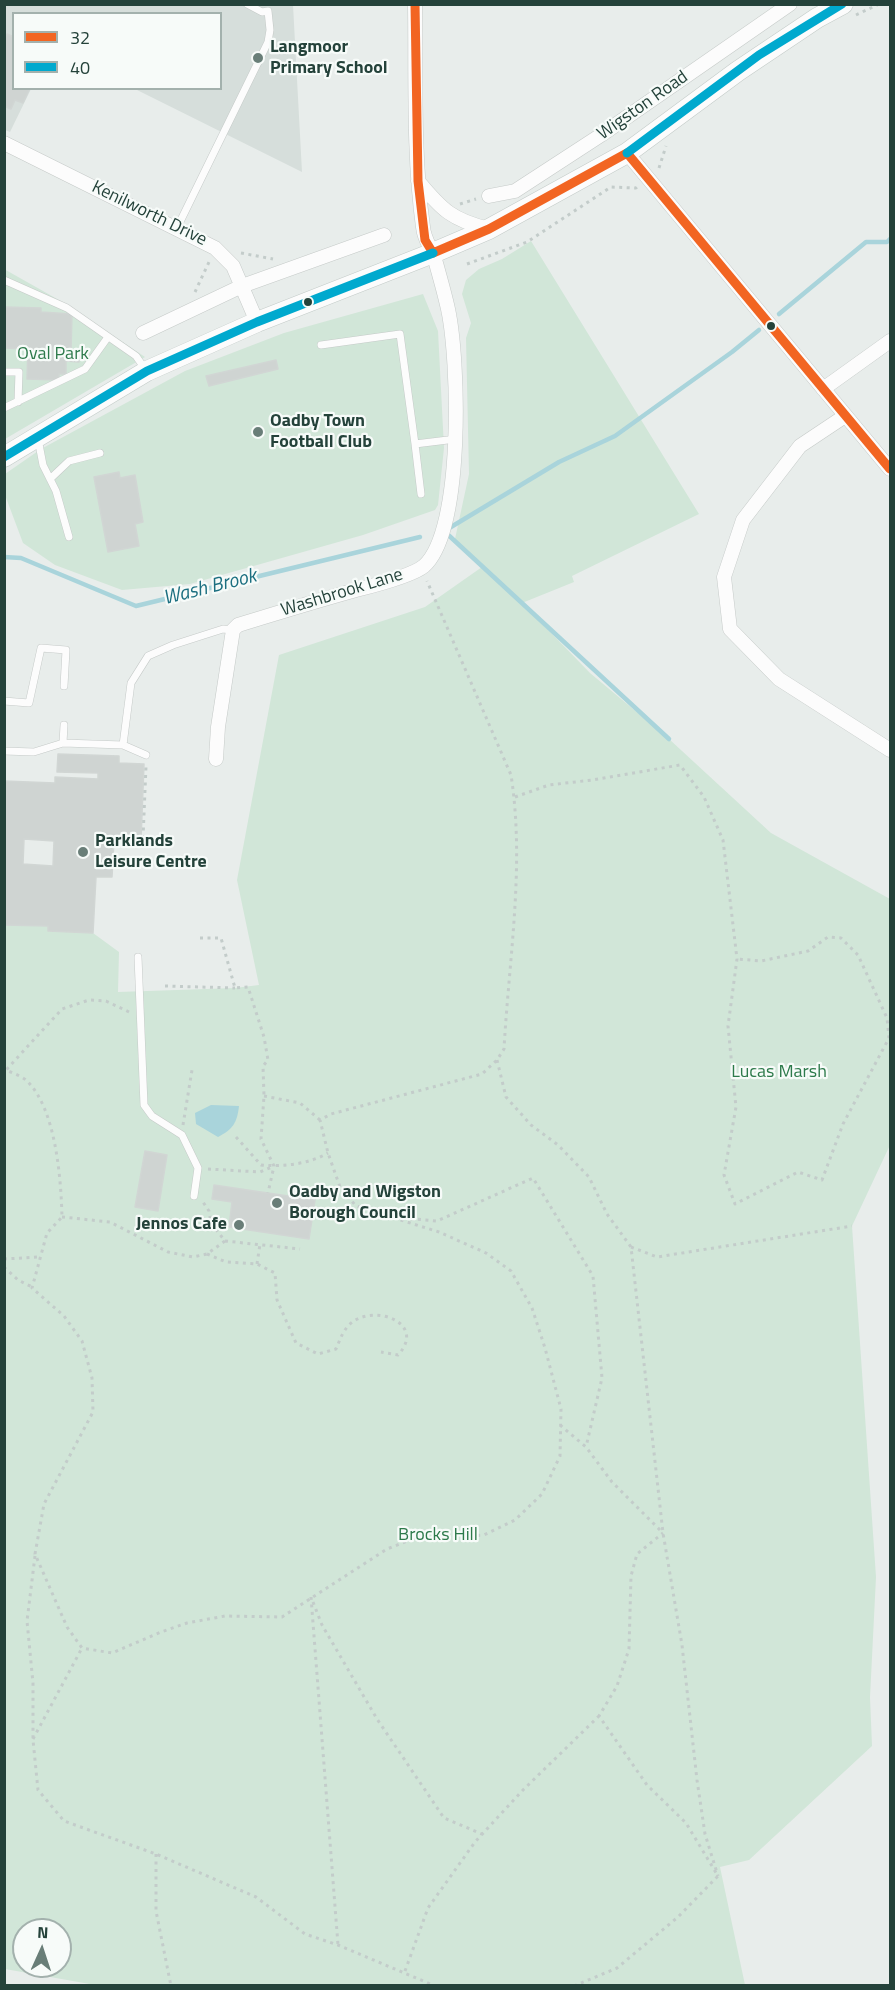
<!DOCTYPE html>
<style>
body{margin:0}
#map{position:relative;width:895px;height:1990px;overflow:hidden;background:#e8edeb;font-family:"Titillium Web",sans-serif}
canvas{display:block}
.frame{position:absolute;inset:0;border:6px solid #24423a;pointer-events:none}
.legend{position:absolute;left:12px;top:12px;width:210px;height:78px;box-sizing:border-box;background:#f7fbf9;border:2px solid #a3b1ad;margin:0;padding:8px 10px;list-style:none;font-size:18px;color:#24423a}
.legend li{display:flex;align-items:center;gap:12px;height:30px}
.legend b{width:30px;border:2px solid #a3b1ad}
.north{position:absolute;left:12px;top:1918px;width:60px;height:60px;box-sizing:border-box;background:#f7fbf9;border:2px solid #a3b1ad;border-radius:50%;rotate:3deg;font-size:16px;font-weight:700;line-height:24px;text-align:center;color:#24423a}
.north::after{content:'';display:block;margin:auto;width:21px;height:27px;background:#697e78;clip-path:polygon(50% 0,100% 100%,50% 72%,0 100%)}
</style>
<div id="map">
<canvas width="895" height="1990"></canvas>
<div class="frame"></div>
<ul class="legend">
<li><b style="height:8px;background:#f26522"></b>32</li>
<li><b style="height:8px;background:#00a9ce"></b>40</li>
</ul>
<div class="north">N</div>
</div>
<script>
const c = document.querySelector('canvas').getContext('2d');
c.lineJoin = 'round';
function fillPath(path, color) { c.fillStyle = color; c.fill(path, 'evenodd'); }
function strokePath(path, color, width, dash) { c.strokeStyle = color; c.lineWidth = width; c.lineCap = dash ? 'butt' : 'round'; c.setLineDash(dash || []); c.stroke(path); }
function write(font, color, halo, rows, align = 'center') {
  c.font = font + ' "Titillium Web",sans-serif'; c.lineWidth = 4.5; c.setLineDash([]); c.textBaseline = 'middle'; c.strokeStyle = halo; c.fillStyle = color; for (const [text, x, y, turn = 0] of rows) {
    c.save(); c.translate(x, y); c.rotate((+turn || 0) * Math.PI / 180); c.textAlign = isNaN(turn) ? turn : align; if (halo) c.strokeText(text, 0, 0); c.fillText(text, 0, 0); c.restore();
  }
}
fillPath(new Path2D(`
 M5 5H293L302 172 135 89 220 88V14H14V88L31 89 10 132 5 130Z`), '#d6dedb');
fillPath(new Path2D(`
 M531 241 699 514 572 576 574 582 522 603 590 673 669 739 771 833 890 899V1145L852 1226 876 1577 870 1697 872 1746 749 1860 720 1867 745 1985 101 1986 5 1969 4 925 48 926V931L93 933 119 952 118 992 235 988 259 985 237 880 279 655 425 607 482 567 455 539 469 474 466 338 471 323 462 294 466 280 479 269 502 259ZM24 1930H60V1966H24Z
 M4 269 66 304 145 357 5 439Z
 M423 294 438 331 444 448 438 505 435 510 363 535 190 584 122 590 55 565 23 543 5 495V474L41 449 185 371 284 333Z`), '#d1e6d8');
fillPath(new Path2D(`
 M211 1105 239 1106C237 1123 233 1129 218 1137L196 1124 195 1113Z`), '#a9d4db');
strokePath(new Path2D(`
 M779 314 866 242H887L890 239
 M446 530 559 462 615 436 732 352 759 330
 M444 531 669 739
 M4 557 21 558 136 606 420 537`), '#a9d4db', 4.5);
const building = new Path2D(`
 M7 34 14 37V88H30L23 103 15 100 11 109 4 106V40Z
 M5 307 41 308V312L72 314 71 350H80L79 362 66 361V374H59V380L27 379 28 349 4 348Z
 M276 360 278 369 209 386 206 376Z
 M119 472 120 478 135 475 143 522 135 524 139 546 108 552 94 477Z
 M58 754 119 756V763L144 764 141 840 114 839 112 877H96L93 933 48 931V926L4 925V781L55 783V777L98 779V773L57 772ZM24 839 54 841 53 866 23 864Z
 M145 1151 167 1155 158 1211 135 1207Z
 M214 1185 315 1200 309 1239 229 1227 232 1202 212 1199Z`);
fillPath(building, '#cfd4d2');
strokePath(building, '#d1d6d4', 1.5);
const lane = new Path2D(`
 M177 228 268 42 270 30 268 11 262 12 247 4
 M4 280 67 308 136 356 145 369
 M321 345 400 334 415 444 456 439
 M4 372H19L18 402
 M4 408 85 369 108 337
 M38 439 43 465 56 491 69 537
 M415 444 421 494
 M50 479 69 461 100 453
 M4 701 29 703 41 648 66 650 64 686
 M64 725 63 743 123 745 146 755
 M123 745 131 683 148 656 173 645 223 629 233 630
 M4 751 34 752 63 743
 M138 957 144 1105 152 1116 182 1135 198 1168 194 1196`);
const street = new Path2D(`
 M4 143 215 248 233 266 257 322
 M627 153 890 469
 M418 181C442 210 452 220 489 229
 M489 196 515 191 601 135 790 4
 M143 333 242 286 384 235
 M823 389 890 341
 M845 416 800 446 743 520 724 577 730 629 779 679 890 750
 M216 759 218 727 233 630 238 625C277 613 316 601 356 590 372 586 412 576 424 566 464 530 459 360 448 309 444 291 439 274 434 256 430 246 424 239 423 227 413 154 416 78 415 4`);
const secondary = new Path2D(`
 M4 457 147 371 257 322 433 253 489 229 627 153 738 71 817 18 843 4`);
strokePath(lane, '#c5cac8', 8);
strokePath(street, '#c5cac8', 15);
strokePath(secondary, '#c3cbc8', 21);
strokePath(new Path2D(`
 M856 15 879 4
 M659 168 666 146
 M460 204 476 199
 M241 253 273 259
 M467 264 527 242 611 187 636 188 638 186
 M195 292 209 262
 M515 797 549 785 592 780 680 765 704 797 723 840 737 959 728 1026 736 1107 724 1175 735 1204 798 1172 822 1180 843 1124 889 1038 887 1018 858 955 841 938 828 937 808 951 761 961 737 959
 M143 838 146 766
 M200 938H221L235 988 248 987 264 1037 268 1060 263 1066 264 1096 261 1139 274 1166 268 1193
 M165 986 235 988
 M129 1012 106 1001 89 1000 62 1009 6 1070C12 1073 22 1076 27 1081 56 1109 61 1179 62 1217L47 1233 32 1288 64 1316 82 1341 92 1378 93 1412 44 1504 35 1554 67 1627 82 1648 112 1653 161 1632 187 1623 225 1616 282 1617 387 1549 410 1540 484 1535 515 1520 542 1494 560 1456 561 1409 545 1348 532 1308 511 1271 486 1253 439 1232 356 1206 340 1187 328 1153 320 1120 331 1114 482 1074 497 1060 504 1049C509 958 525 865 511 775L427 581
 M497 1060 506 1097 531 1125 558 1145 589 1177 607 1214 631 1247 663 1533 682 1645 697 1780 705 1834 718 1876
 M264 1096 300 1103 320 1120
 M183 1125 192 1070
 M236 1137 261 1165C283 1167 309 1164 328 1153
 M208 1169 260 1172 272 1167
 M62 1217 110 1222 168 1252 193 1257 207 1254 225 1241 211 1223 209 1211 203 1202
 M403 1218 437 1221 533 1178 593 1276 602 1378 586 1447
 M225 1241 300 1249
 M631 1247 657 1257 852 1226
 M207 1254 226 1262 257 1264 275 1273 277 1300 296 1343 318 1354 336 1349C340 1340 342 1332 350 1324 372 1303 428 1322 398 1355L381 1352
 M4 1259 39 1257
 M257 1264 260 1244
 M4 1267 18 1280 32 1287
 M560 1425 586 1447 612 1482 662 1532
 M35 1556 27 1621 33 1683V1740L38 1790 64 1821 156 1854 256 1897 305 1934 338 1945 435 1986
 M311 1597 338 1945
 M313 1602 322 1625 377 1719 444 1818 482 1834
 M33 1739 82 1648
 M156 1854V1911L171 1986
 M405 1971 428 1908 475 1842 523 1790 599 1716
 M574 1986 617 1968 678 1917 718 1876 686 1823 647 1785 599 1716 617 1686 629 1649 631 1576 637 1554 663 1533`), '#c3ccca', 3, [3, 4.5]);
strokePath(lane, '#fcfcfc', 7);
strokePath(street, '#fcfcfc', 14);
strokePath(secondary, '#fcfcfc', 20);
strokePath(new Path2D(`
 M415 4 418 181 425 240 433 253 489 229 627 153 890 469`), '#f26522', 9);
strokePath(new Path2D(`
 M627 153 759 55 842 4
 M4 457 147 371 257 322 433 253`), '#00a9ce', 9);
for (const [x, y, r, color] of [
 [258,58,6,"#697e78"],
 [308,302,5,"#24423a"],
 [771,326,5,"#24423a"],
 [258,432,6,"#697e78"],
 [83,852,6,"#697e78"],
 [277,1203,6,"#697e78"],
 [239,1225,6,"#697e78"]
]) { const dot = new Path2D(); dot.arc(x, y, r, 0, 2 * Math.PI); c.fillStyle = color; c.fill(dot); strokePath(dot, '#f7fbf9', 2); }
write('bold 18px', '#24423a', '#f7fbf9', [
 ["Langmoor",270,48],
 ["Primary School",270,69],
 ["Oadby Town",270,422],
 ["Football Club",270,443],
 ["Parklands",95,842],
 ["Leisure Centre",95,863],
 ["Oadby and Wigston",289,1193],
 ["Borough Council",289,1214],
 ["Jennos Cafe",227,1225,"right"]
], 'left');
write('18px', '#24423a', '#f7fbf9', [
 ["Wigston Road",643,106,-35],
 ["Kenilworth Drive",149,214,26],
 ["Washbrook Lane",342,593,-17]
]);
write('18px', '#2d7a4b', '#f7fbf9', [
 ["Oval Park",53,355],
 ["Lucas Marsh",779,1073],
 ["Brocks Hill",438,1536]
]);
write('italic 20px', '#1c6f80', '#f7fbf9', [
 ["Wash Brook",210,588,-14]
]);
</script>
